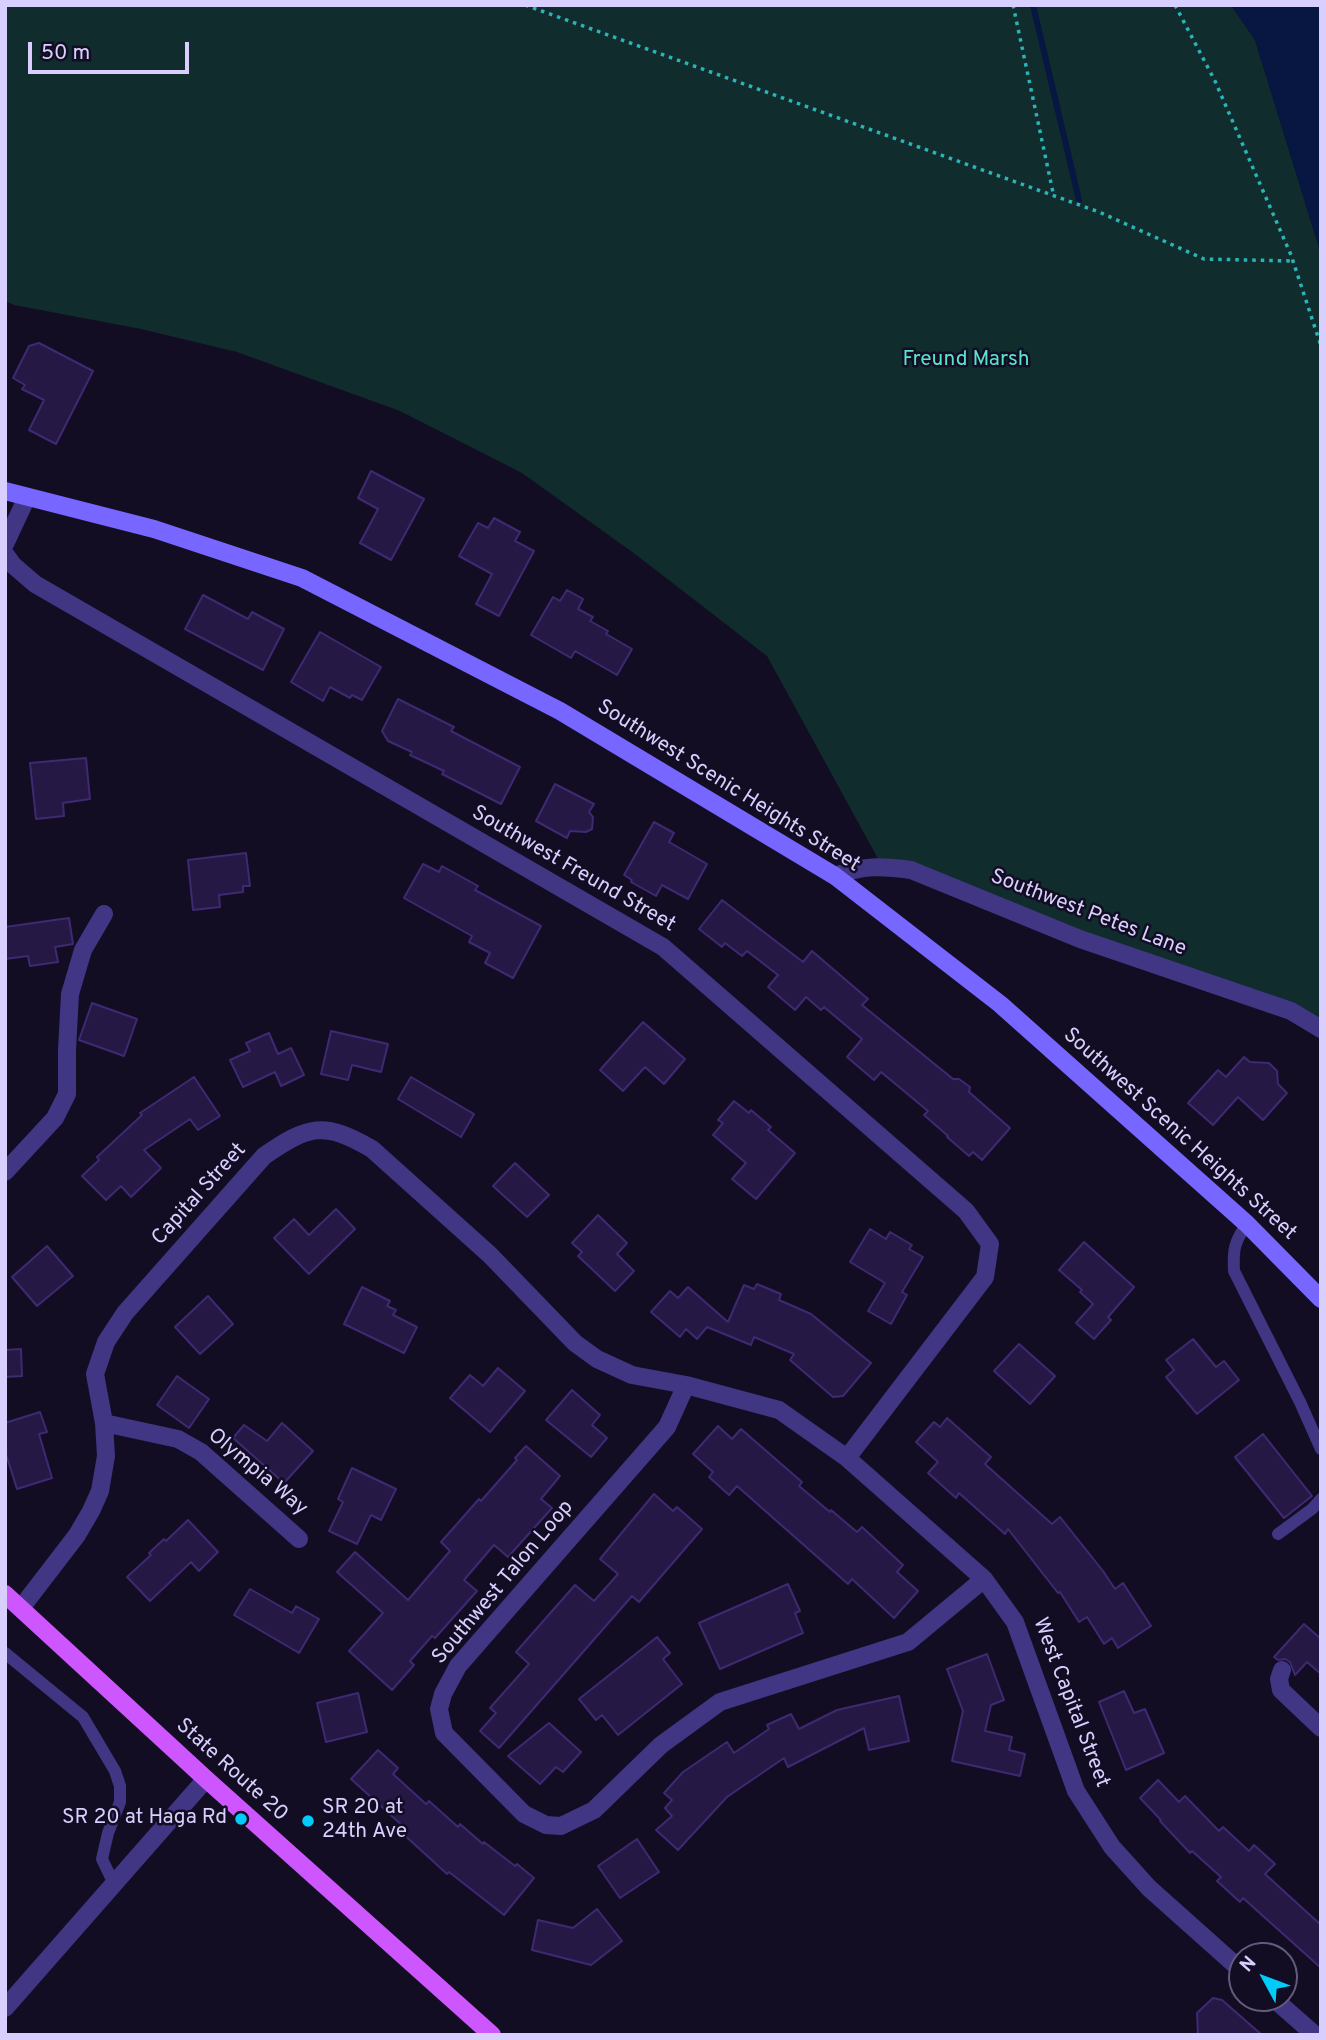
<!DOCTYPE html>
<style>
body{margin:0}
#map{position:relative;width:1326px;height:2040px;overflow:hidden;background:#130d23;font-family:Overpass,sans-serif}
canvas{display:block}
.frame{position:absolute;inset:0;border:7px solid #d8cfff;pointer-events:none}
.north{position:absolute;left:1228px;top:1942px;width:70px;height:70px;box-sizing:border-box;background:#130d23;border:2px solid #625b7b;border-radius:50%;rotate:311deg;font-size:19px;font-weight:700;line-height:28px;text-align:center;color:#d8cfff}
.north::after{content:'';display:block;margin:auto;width:24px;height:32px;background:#00cbfa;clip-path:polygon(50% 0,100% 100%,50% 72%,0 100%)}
.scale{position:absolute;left:28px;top:42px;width:161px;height:32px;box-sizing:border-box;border:4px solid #d8cfff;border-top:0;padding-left:9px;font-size:21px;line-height:24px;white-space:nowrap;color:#d8cfff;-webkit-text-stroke:5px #130d23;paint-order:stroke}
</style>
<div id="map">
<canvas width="1326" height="2040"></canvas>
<div class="frame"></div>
<div class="north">N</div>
<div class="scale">50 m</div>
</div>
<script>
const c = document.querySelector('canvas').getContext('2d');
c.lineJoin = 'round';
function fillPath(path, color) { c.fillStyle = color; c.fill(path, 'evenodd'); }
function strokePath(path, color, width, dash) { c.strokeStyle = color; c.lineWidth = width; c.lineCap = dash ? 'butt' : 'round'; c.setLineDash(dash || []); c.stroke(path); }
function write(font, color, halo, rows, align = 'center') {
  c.font = font + ' Overpass,sans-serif'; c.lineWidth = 5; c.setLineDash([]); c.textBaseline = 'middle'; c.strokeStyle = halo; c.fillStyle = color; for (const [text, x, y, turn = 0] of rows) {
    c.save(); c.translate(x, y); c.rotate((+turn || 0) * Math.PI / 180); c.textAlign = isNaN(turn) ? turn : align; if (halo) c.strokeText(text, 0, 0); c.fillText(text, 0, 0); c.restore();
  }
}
fillPath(new Path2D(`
 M5 5H1231L1255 40 1321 254V1020L882 866 767 656 635 554 522 473 400 411 237 352 141 329 14 305 5 301Z`), '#102c2d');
fillPath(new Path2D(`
 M1231 5H1321V254L1255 40Z`), '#071741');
strokePath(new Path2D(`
 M1033 5 1079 200`), '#071741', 6);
const building = new Path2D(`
 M39 343 93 371 56 444 29 430 44 400 22 389 25 385 13 378 29 346Z
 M371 471 424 499 391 560 360 543 378 509 358 498Z
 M494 518 520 532 515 541 534 551 499 616 476 604 492 574 459 556 478 523 488 528Z
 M567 590 583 599 578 609 593 617 590 621 608 631 606 634 632 649 617 675 575 651 571 658 531 635 553 597 560 601Z
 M203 595 248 619 252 612 284 629 263 670 185 629Z
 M320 632 381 667 362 700 352 695 350 698 330 687 323 701 291 682Z
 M398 699 454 727 451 731 520 767 501 804 442 774 444 771 410 755 412 752 388 741 382 731Z
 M86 758 90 799 63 803 64 816 36 819 30 763Z
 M555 784 594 804 589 812 593 817 592 829 586 832 570 831 567 838 536 821Z
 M654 822 674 833 669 842 707 864 688 899 662 885 656 896 631 882 632 880 624 875Z
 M246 853 250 886H243V892L219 895 220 907 193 910 188 860Z
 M423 864 439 872 442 866 478 886 475 890 541 926 513 978 485 963 490 953 469 942 472 936 404 898Z
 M722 900 803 962 812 951 868 999 862 1005 953 1079H959L970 1087 969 1092 1010 1128 982 1160 973 1152 969 1156 947 1137 948 1136 924 1115 928 1111 881 1072 874 1080 847 1057 862 1039 824 1007 821 1010 806 997 795 1010 768 987 778 975 747 951 742 956 725 943 722 947 699 929Z
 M69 918 73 944 55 947 58 962 30 966 28 956 5 959V927Z
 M92 1003 137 1019 124 1056 79 1040Z
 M643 1022 685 1059 664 1084 645 1067 623 1091 600 1070Z
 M331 1031 388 1044 381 1072 352 1065 348 1080 321 1074Z
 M269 1033 278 1054 291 1048 304 1075 281 1086 275 1072 243 1087 230 1060 250 1051 246 1043Z
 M1244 1057 1250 1062 1269 1063 1277 1071 1278 1084 1287 1093 1263 1120 1238 1097 1213 1125 1188 1103 1218 1070 1226 1077Z
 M194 1077 220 1116 198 1130 190 1119 144 1150 161 1168 131 1197 121 1186 106 1200 82 1176 99 1160 97 1157 142 1115 140 1113Z
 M411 1077 474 1114 461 1137 398 1099Z
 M734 1101 749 1113 751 1110 771 1127 768 1130 795 1153 756 1199 732 1179 746 1163 713 1135 723 1123 718 1120Z
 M515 1163 549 1195 527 1217 493 1186Z
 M336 1209 355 1229 309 1274 274 1238 294 1219 309 1235Z
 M598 1215 627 1243 617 1254 634 1271 615 1291 578 1256 582 1252 572 1243Z
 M870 1229 886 1239 890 1232 912 1245 909 1249 923 1257 902 1292 907 1295 891 1324 868 1311 885 1283 850 1262Z
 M1084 1242 1134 1287 1108 1317 1111 1320 1094 1339 1076 1323 1093 1304 1080 1292 1082 1290 1059 1270Z
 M47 1246 73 1276 37 1306 12 1277Z
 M757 1284 781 1294 779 1300 811 1314 871 1363 843 1396 833 1397 790 1360 794 1354 754 1337 751 1345 707 1327 697 1339 686 1329 680 1337 651 1312 670 1291 678 1298 688 1287 728 1322 744 1285 754 1289Z
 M362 1287 390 1301 387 1306 396 1310 393 1315 417 1327 404 1353 344 1324Z
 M208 1296 233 1324 200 1354 175 1327Z
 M1193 1339 1216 1367 1224 1361 1239 1380 1197 1414 1166 1377 1174 1370 1166 1360Z
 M1019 1344 1055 1376 1030 1404 994 1371Z
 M21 1349 22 1376 5 1377V1350Z
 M498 1368 525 1391 490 1432 450 1398 470 1375 483 1386Z
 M177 1376 209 1399 189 1428 157 1405Z
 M572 1390 600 1415 592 1425 607 1438 591 1457 546 1420Z
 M40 1412 47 1432 39 1434 52 1478 17 1489 5 1451V1423Z
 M947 1418 991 1457 985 1464 1052 1524 1060 1517 1103 1571 1115 1589 1123 1583 1151 1626 1118 1648 1112 1638 1104 1644 1087 1617 1079 1622 1060 1592 1058 1593 1008 1529 1005 1534 959 1493 956 1498 928 1473 938 1462 916 1442 934 1422 940 1427Z
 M282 1423 313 1451 284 1483 233 1438 244 1425 267 1441Z
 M718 1426 732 1439 741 1429 802 1482 799 1486 830 1512 831 1510 857 1532 862 1527 903 1565 897 1572 918 1591 894 1618 852 1579 848 1584 737 1486 729 1495 709 1477 713 1472 693 1454Z
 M1263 1434 1312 1496 1284 1518 1235 1457Z
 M526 1446 560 1476 541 1499 552 1508 508 1557 494 1545 464 1580 477 1591 435 1638 432 1636 410 1661 414 1665 392 1690 349 1651 383 1613 337 1572 355 1552 408 1600 450 1551 441 1542 479 1499 481 1501 517 1460 515 1458Z
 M352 1468 396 1489 381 1520 371 1515 357 1544 329 1531 343 1502 338 1499Z
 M654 1494 673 1511 677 1507 702 1529 639 1602 632 1596 499 1748 480 1731 496 1713 490 1708 529 1664 516 1652 575 1585 594 1601 618 1574 600 1559Z
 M188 1520 218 1552 199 1571 191 1562 150 1601 127 1577 151 1555 149 1553 164 1539 166 1541Z
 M788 1584 800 1611 795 1613 803 1633 720 1669 699 1623Z
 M250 1589 292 1613 296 1606 319 1619 299 1653 234 1615Z
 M1304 1624 1321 1639V1674L1307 1662 1295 1675 1290 1662 1285 1659 1278 1660 1274 1657Z
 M657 1637 670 1653 663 1659 682 1684 618 1735 602 1715 596 1720 579 1699Z
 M987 1654 1004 1700 991 1705 985 1731 1012 1737 1009 1750 1025 1754 1020 1776 952 1761 963 1711 947 1669Z
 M1124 1691 1134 1713 1145 1709 1164 1753 1126 1770 1099 1702Z
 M358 1693 367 1732 326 1742 317 1703Z
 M899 1696 909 1741 869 1750 864 1728 788 1767 784 1758 727 1797 678 1850 656 1830 672 1816 665 1808 672 1800 664 1793 683 1772 727 1742 734 1753 769 1729 767 1725 791 1714 799 1729 837 1710Z
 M549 1723 581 1752 563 1772 556 1767 540 1784 508 1756Z
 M378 1750 398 1768 393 1774 426 1804 429 1801 458 1827 460 1824 483 1844 484 1842 515 1866 517 1864 534 1878 504 1915 449 1872 447 1874 401 1832 405 1828 351 1779Z
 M1158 1780 1179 1802 1185 1796 1219 1831 1223 1827 1249 1851 1254 1845 1275 1864 1265 1874 1321 1925V1968L1243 1898 1240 1902 1217 1881 1221 1877 1192 1851 1190 1853 1160 1821 1161 1820 1140 1798Z
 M637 1839 659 1872 620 1898 598 1866Z
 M597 1909 622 1941 591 1965 532 1950 538 1920 573 1928Z
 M1213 1998 1222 2000 1262 2035H1198L1197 2013Z`);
fillPath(building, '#251845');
strokePath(building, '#3e2972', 2);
strokePath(new Path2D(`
 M525 5 1099 212 1204 259 1293 261
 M1013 5 1054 197
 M1175 5 1215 81 1291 255 1321 346`), '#29b5b8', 3.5, [3.5, 5]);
strokePath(new Path2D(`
 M1247 1224C1234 1242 1233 1250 1234 1271L1300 1402 1321 1449
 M1278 1534 1312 1509 1321 1499
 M5 1653 83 1717 115 1771 120 1786V1802L108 1833 102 1859 114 1884`), '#403684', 12);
strokePath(new Path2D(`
 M5 544 27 497
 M5 554 13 565 35 584 663 947 966 1211 990 1244 985 1277 847 1458
 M835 876C863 865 882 866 911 870L1080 939 1291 1011 1321 1029
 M5 1172 55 1118 67 1094V1050L70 994 83 950 104 914
 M686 1385 667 1427 458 1666 443 1694 439 1709 444 1733 524 1814 546 1825 561 1826 594 1810 661 1745 720 1702 908 1642 984 1579
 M104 1423 178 1439 201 1452 299 1539
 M21 1608 77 1535 91 1511 100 1491 106 1456 104 1423 95 1374 106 1342 125 1313 264 1156C309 1125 324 1121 372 1149L490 1255 575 1343 597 1359 632 1375 686 1385 779 1410 847 1458 984 1579 1015 1622 1076 1791 1112 1847 1149 1888 1242 1971
 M1282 1670 1279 1679 1281 1690 1321 1728
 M1273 1998 1315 2035
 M5 2008 206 1779`), '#403684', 18);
strokePath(new Path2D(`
 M5 491 154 529 302 578 560 711 835 876 1000 1004 1247 1224 1321 1299`), '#76f', 18);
strokePath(new Path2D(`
 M5 1594 206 1779 492 2035`), '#ce56ff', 18);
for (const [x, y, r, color] of [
 [241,1819,7,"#00cbfa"],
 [308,1821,7,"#00cbfa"]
]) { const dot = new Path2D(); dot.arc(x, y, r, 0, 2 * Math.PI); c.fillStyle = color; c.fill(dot); strokePath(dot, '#130d23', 2.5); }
write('21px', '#56e4cd', '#130d23', [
 ["Freund Marsh",966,361]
]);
write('21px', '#d8cfff', '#130d23', [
 ["Southwest Scenic Heights Street",728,787,32],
 ["Southwest Freund Street",573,870,30],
 ["Southwest Petes Lane",1088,914,21],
 ["Southwest Scenic Heights Street",1179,1135,42],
 ["Capital Street",200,1195,-48],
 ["Olympia Way",257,1473,40],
 ["Southwest Talon Loop",504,1583,-50],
 ["West Capital Street",1070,1703,69],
 ["State Route 20",231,1771,42]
]);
write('21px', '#d8cfff', '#130d23', [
 ["SR 20 at",322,1809],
 ["24th Ave",322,1833],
 ["SR 20 at Haga Rd",227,1819,"right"]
], 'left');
</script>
